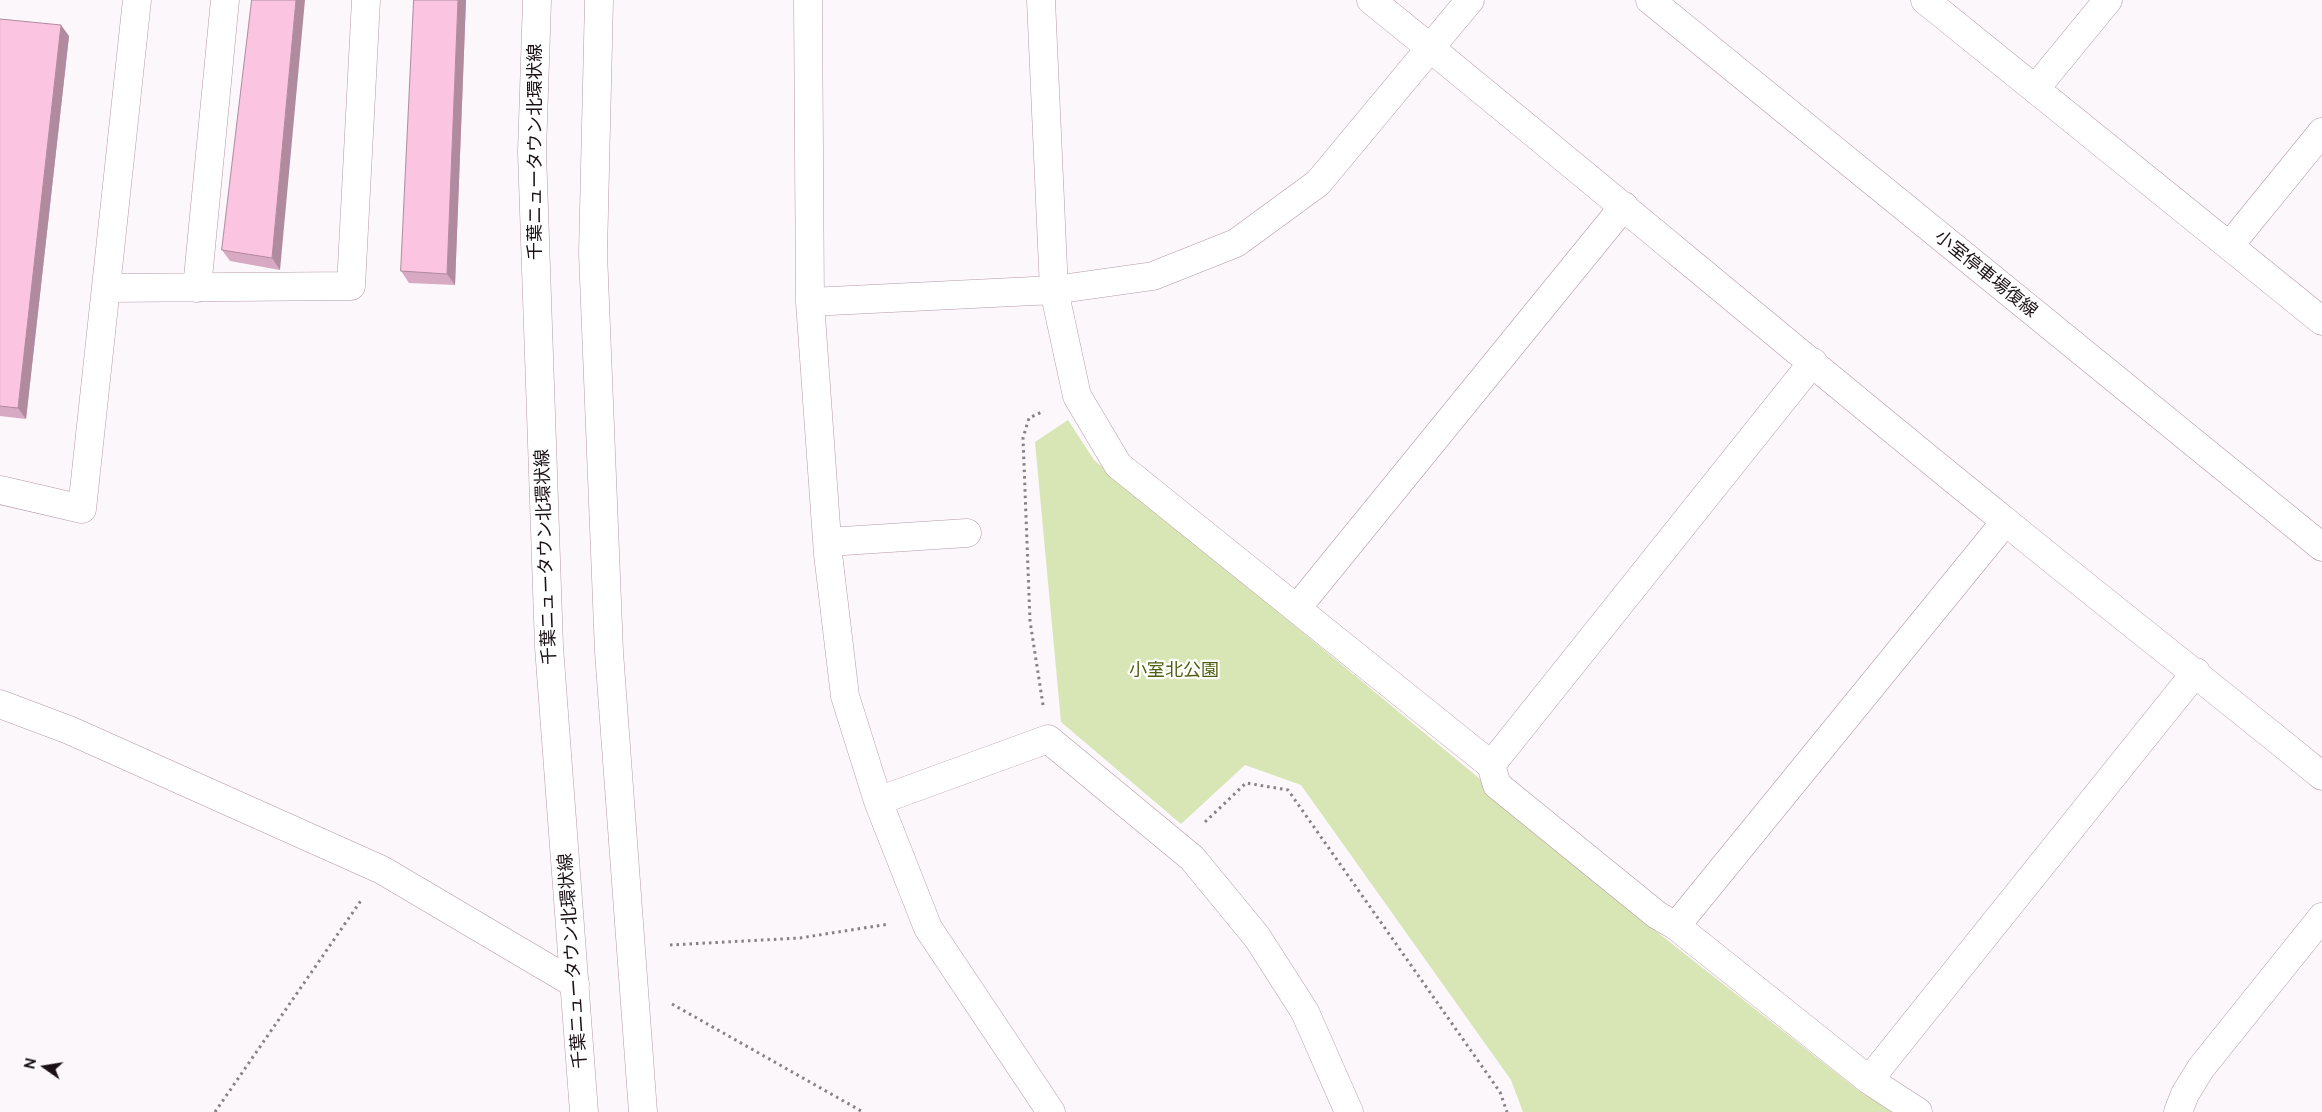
<!DOCTYPE html>
<meta charset="utf-8">
<style>
body{margin:0}
#map{position:relative;width:2322px;height:1112px;overflow:hidden;background:#fcf7fa;font-family:Raleway,sans-serif}
canvas{display:block}
.north{position:absolute;left:20px;top:1042px;width:50px;height:50px;-webkit-text-stroke:4px #fff;paint-order:stroke;rotate:283deg;font-size:14px;font-weight:700;line-height:20px;text-align:center;color:#1a1015}
.north::after{content:'';display:block;margin:auto;width:18px;height:22px;background:#1a1015;clip-path:polygon(50% 0,100% 100%,50% 72%,0 100%)}
</style>
<div id="map">
<canvas width="2322" height="1112"></canvas>
<div class="north">N</div>
</div>
<script>
const c = document.querySelector('canvas').getContext('2d');
c.lineJoin = 'round';
function fillPath(path, color) { c.fillStyle = color; c.fill(path, 'evenodd'); }
function strokePath(path, color, width, dash) { c.strokeStyle = color; c.lineWidth = width; c.lineCap = dash ? 'butt' : 'round'; c.setLineDash(dash || []); c.stroke(path); }
function write(font, color, halo, rows, align = 'center') {
  c.font = font + ' Raleway,"Noto Sans JP",sans-serif'; c.lineWidth = 4.5; c.setLineDash([]); c.textBaseline = 'middle'; c.strokeStyle = halo; c.fillStyle = color; for (const [text, x, y, turn = 0] of rows) {
    c.save(); c.translate(x, y); c.rotate((+turn || 0) * Math.PI / 180); c.textAlign = isNaN(turn) ? turn : align; if (halo) c.strokeText(text, 0, 0); c.fillText(text, 0, 0); c.restore();
  }
}
fillPath(new Path2D(`
 M1068 420 1094 460 1474 774 1657 932 1863 1094 1896 1112H1523L1511 1080 1301 785 1245 765 1181 824 1061 722 1035 442Z`), '#d8e5b5');
const minor = new Path2D(`
 M808 0 810 302 828 554 845 696 878 801 928 928 1051 1112
 M1041 0 1054 290 1077 396 1118 465 1491 765 1497 785 1657 915 1676 926 1869 1080 1918 1112
 M1371 0C1584 172 1792 349 2005 521 2110 607 2217 690 2322 776
 M1925 0 2322 321
 M2035 89 2108 0
 M2230 245 2322 132
 M106 288 351 286 366 0
 M197 288 225 0
 M810 302 1054 290 1153 276 1236 243 1318 183 1470 0
 M0 490 82 509 137 0
 M828 542 967 533
 M1297 608 1624 206
 M0 704 69 730 382 870 575 984
 M1491 765 1813 362
 M878 801 1048 739 1192 858 1257 937 1305 1012 1349 1112
 M1676 926 2005 522
 M1869 1080 2196 672
 M2178 1112 2185 1094 2201 1068 2322 917`);
const major = new Path2D(`
 M537 0 532 152 549 647 584 1112
 M599 0 593 253 609 652 643 1112
 M1650 0 2322 547`);
strokePath(minor, '#b49aa8', 29);
strokePath(major, '#b49aa8', 29);
strokePath(new Path2D(`
 M1043 705 1030 621 1023 438 1029 418 1044 411
 M1205 822 1246 783 1288 790 1500 1092 1507 1112
 M670 945 800 938 889 924
 M672 1004 863 1112
 M215 1112 362 899`), '#888084', 3, [2.5, 4]);
strokePath(minor, '#fff', 28);
strokePath(major, '#fff', 28);
fillPath(new Path2D(`
 M252 0 280 270 230 261 222 250Z
 M414 0H466L455 285 409 283 401 271Z
 M0 19 69 36 26 419 0 416Z`), '#d8a9c2');
fillPath(new Path2D(`
 M296 0H305L280 270 272 258Z
 M458 0H466L455 285 447 274Z
 M61 25 69 36 26 419 18 408Z`), '#b08a9e');
const building = new Path2D(`
 M252 0H296L272 258 222 250Z
 M414 0H458L447 274 401 271Z
 M0 19 61 25 18 408 0 406Z`);
fillPath(building, '#fbc5e2');
strokePath(building, '#b08a9e', 1);
write('18px', '#1a1015', '#fff', [
 ["千葉ニュータウン北環状線",536,152,-90],
 ["小室停車場復線",1986,274,39],
 ["千葉ニュータウン北環状線",546,557,-92],
 ["千葉ニュータウン北環状線",573,961,-94]
]);
write('18px', '#505f0f', '#fff', [
 ["小室北公園",1174,671]
]);
</script>
